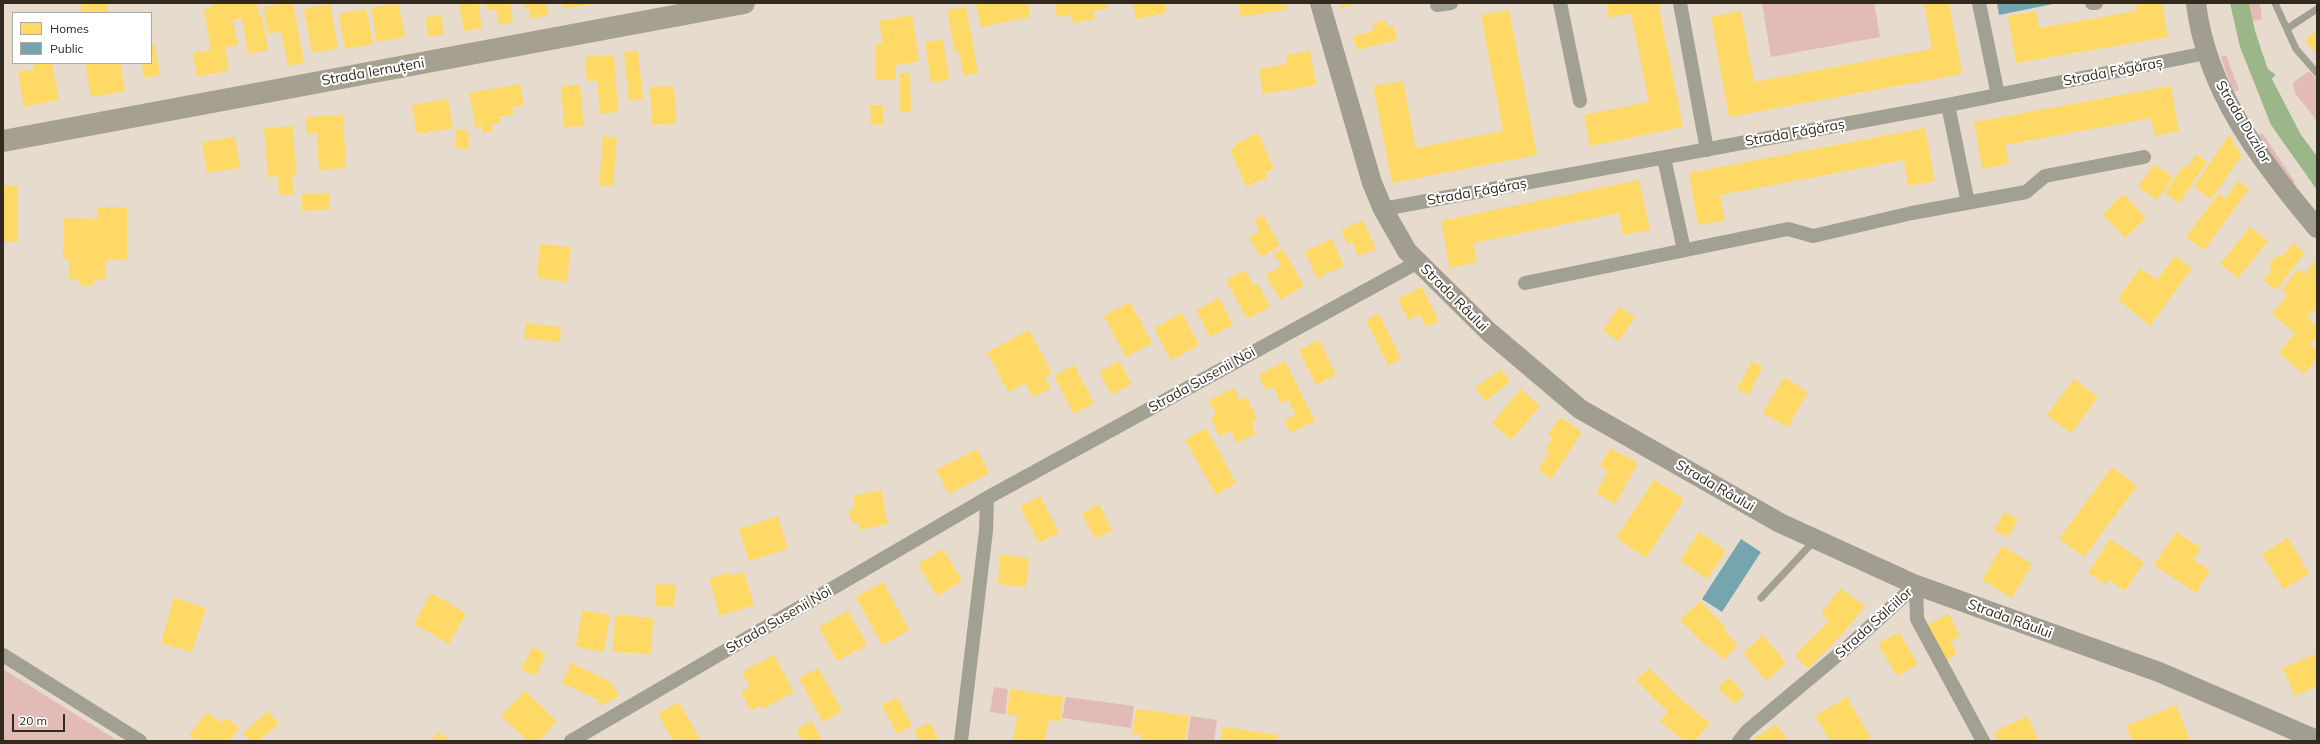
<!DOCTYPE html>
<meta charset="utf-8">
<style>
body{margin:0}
#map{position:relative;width:2320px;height:744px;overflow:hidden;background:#e6dbcc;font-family:Mulish,sans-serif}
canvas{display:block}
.frame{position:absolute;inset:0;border:4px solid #322a1f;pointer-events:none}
.legend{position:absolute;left:12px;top:12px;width:140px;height:52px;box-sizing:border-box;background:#fff;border:1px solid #adaaa5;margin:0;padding:5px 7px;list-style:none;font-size:12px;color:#322a1f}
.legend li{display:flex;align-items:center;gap:8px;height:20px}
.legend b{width:20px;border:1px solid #adaaa5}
.scale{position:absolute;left:12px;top:714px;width:53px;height:18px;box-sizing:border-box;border:2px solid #322a1f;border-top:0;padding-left:5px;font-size:12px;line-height:14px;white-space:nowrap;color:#322a1f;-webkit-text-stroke:3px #fff;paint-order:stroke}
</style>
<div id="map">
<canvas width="2320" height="744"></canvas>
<div class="frame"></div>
<ul class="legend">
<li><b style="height:11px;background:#ffd966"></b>Homes</li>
<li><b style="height:11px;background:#76a5af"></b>Public</li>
</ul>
<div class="scale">20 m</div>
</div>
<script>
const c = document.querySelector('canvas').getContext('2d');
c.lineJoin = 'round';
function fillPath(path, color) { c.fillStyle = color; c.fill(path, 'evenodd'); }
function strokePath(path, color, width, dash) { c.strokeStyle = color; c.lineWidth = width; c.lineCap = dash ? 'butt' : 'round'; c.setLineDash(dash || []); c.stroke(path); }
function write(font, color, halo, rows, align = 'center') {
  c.font = font + ' Mulish,sans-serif'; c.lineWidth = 4; c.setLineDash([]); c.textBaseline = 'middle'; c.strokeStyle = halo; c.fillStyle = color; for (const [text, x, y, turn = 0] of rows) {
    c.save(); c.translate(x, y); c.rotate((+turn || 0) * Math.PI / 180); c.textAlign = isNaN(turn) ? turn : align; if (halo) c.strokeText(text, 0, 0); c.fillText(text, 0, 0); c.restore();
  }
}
fillPath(new Path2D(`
 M1762 3H1874L1880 37 1771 57Z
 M2249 3H2260L2262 19 2253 21Z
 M2226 55 2239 90 2233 92 2221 57Z
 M2309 71 2317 80V121L2295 93 2293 83Z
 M2262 133 2295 182 2290 186 2257 136Z
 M3 669 118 741H3Z
 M994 687 1008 689 1005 714 990 712Z
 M1066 697 1134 706 1131 728 1062 718Z
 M1191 716 1217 720 1214 741H1187Z`), '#e2bbb6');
fillPath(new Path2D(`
 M2230 3H2249L2255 31 2268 69 2276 75 2272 79 2301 135 2317 156V190L2271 125 2240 47Z`), '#9bb78a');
fillPath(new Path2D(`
 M2260 46 2263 48 2269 68 2278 74 2274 79 2280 91 2279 92 2272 79 2276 74 2268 69Z`), '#e6dbcc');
fillPath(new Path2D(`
 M80 3H106L108 13H82Z
 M213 3H257L259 15H262L268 50 248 54 242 18 233 20 238 45 225 47 229 71 197 77 193 53 211 50 204 9 214 7Z
 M287 3H293L304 63 288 66 281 31 268 34 264 7Z
 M398 3 405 37 377 42 371 8Z
 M459 3H478L482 28 464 31Z
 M486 3H510L513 22 499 25 496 9 487 10Z
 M524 3H546L548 16 530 18 529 9H525Z
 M562 3H589V5L563 8Z
 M981 3H1028L1030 17 981 27 976 4Z
 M1054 3H1107L1108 8 1093 11 1095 19 1073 23 1071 15 1057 17Z
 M1133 3H1164L1166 13 1136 19Z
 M1238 3H1286L1287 9 1241 17Z
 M1339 3H1356L1341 8Z
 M1606 3H1658L1683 127 1590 146 1584 115 1649 102 1631 13 1609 18Z
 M1924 3H1949L1962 74 1729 117 1711 17 1741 11 1754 82 1932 49Z
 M2136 3H2162L2168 37 2016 63 2008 16 2036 11 2039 28 2137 11Z
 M330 4 338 48 312 53 304 9Z
 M966 7 978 73 964 76 959 51 955 52 947 10Z
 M366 9 373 44 345 49 339 14Z
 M1509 10 1537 155 1392 183 1373 86 1403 81 1416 148 1503 131 1481 15Z
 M441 15 444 34 429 37 425 18Z
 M912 15 919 61 895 65 896 80H876L875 44H883L879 21Z
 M1386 20 1387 27 1393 26 1397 40 1357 50 1353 36 1374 31 1372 24Z
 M2317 30V54L2305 41Z
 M943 40 949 80 931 82 925 42Z
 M151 45H155L160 75 144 78 142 63H151Z
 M638 51 643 99 629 101 624 52Z
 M1310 51 1316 85 1263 94 1259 69 1287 64 1286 55Z
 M614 55 618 112 600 114 597 81H587L585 57Z
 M33 63H52L59 100 24 107 18 72 34 69Z
 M85 63H120L125 91 91 97Z
 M899 73H910L911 112H900Z
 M520 84 524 105 512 107 514 115 499 117 500 123 492 124 493 131 482 133 481 126 476 128 469 93Z
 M580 85 584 126 564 127 561 86Z
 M674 86 676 124 652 125 650 87Z
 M2171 86 2179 131 2155 136 2151 118 2005 145 2009 164 1982 169 1974 122Z
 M448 99 453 128 417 134 412 105Z
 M870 105H883V125H871Z
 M343 115 346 168 319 170 317 133 307 134 306 117Z
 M293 126 296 175H292L294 194 279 195 278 176 268 177 264 128Z
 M1925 128 1935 181 1908 186 1904 160 1720 195 1725 220 1698 225 1689 173Z
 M456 130H468L469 149H456Z
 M1258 133 1274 169 1266 172 1268 177 1246 187 1230 149 1236 147 1235 144Z
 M2229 135 2242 155 2211 199 2194 187Z
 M603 136 617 138 613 186 599 185Z
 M235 137 240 168 207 173 202 142Z
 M2196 154 2207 162 2179 203 2165 193 2183 166 2187 168Z
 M2154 164 2173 177 2157 200 2138 187Z
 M1639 180 1650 230 1623 235 1619 213 1473 243 1477 262 1450 268 1441 221Z
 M2238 181 2249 189 2204 250 2186 237 2219 193 2225 199Z
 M3 185 18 186 17 242H3Z
 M329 193 330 209 302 211 301 194Z
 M2123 194 2146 218 2125 238 2103 214Z
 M98 207H127V260H106L105 280 93 279V285H79V279H69V259H63L64 218 98 219Z
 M1263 215 1280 246 1261 257 1249 237 1260 231 1254 220Z
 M1363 220 1376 249 1358 256 1352 242 1347 244 1341 230Z
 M2250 227 2268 241 2238 278 2220 264Z
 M1332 239 1344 266 1317 278 1305 251Z
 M2293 243 2305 253 2276 290 2263 280 2272 270 2268 266 2277 255 2281 258Z
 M540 244 571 247 567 282 537 278Z
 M1283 249 1304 286 1280 300 1266 275 1281 266 1274 254Z
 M2175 256 2192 268 2150 326 2118 299 2140 268 2157 280Z
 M2317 258V306L2307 318 2317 326V336L2310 345 2317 351V358L2304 374 2279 353 2295 333 2272 314 2288 294 2282 290 2298 269 2305 274Z
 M1245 270 1254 286 1258 284 1270 307 1247 319 1226 280Z
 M1422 287 1439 321 1426 327 1420 314 1408 320 1398 299Z
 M1219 298 1233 325 1210 337 1196 310Z
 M1130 302 1152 343 1126 357 1104 316Z
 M1619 307 1635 317 1619 341 1603 331Z
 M1182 313 1199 345 1171 360 1154 328Z
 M1379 314 1401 359 1388 365 1366 320Z
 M526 323 561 327 560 342 524 338Z
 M1029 330 1052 373 1045 377 1051 388 1033 397 1025 383 1008 392 987 352Z
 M1319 340 1336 375 1316 385 1299 350Z
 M1119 361 1132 384 1112 395 1099 372Z
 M1285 361 1315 421 1291 433 1284 420 1296 415 1288 400 1281 403 1273 387 1266 390 1258 375Z
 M1752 361 1763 367 1748 395 1737 389Z
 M1074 365 1094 403 1074 414 1054 376Z
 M1501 369 1510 382 1485 401 1475 388Z
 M1784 377 1808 392 1788 427 1763 413Z
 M2074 379 2098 397 2071 433 2047 415Z
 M1234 388 1240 400 1247 397 1257 420 1251 423 1256 434 1237 443 1231 431 1219 436 1211 418 1216 415 1209 400Z
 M1521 389 1540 406 1511 440 1492 423Z
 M1560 417 1582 432 1551 479 1538 470 1550 452 1545 449 1553 437 1548 434Z
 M1206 428 1236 483 1216 495 1185 440Z
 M1610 448 1638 463 1615 504 1596 493 1608 471 1600 466Z
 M977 449 989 473 949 494 936 470Z
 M2112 467 2137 486 2084 557 2059 539Z
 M1654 480 1684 499 1646 558 1616 538Z
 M881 490 888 524 860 530 858 522 852 524 849 510 855 508 853 496Z
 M1040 496 1059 532 1039 543 1020 507Z
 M1099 504 1112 530 1095 539 1082 513Z
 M2004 512 2018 519 2008 537 1994 530Z
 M778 516 788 549 749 561 739 529Z
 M1699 532 1726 551 1707 579 1680 560Z
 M2176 532 2201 548 2193 560 2210 571 2196 593 2154 565Z
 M2288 538 2309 574 2283 589 2262 554Z
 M2110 539 2144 562 2125 591 2109 580 2106 585 2088 573Z
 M2002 546 2032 564 2012 598 1982 580Z
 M943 549 962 581 937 596 918 564Z
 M1000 555 1029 558 1026 587 998 584Z
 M730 572 731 576 744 572 754 605 720 616 709 579Z
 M883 582 909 630 882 645 856 597Z
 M656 584 676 585 674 607 655 606Z
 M1840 588 1865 606 1844 632 1808 669 1795 655 1829 621 1821 614Z
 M431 593 466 613 449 644 414 624Z
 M174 598 206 608 192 652 161 643Z
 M1700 601 1727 629 1724 631 1738 645 1723 660 1709 646 1708 648 1680 620Z
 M582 610 610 615 604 652 576 647Z
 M848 611 867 645 837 661 819 627Z
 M1949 614 1960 636 1951 641 1957 654 1945 661 1927 625Z
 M615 615 653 618 651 654 613 652Z
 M1899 632 1918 664 1897 676 1878 644Z
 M1763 635 1786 663 1766 681 1743 653Z
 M533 647 546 654 535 676 521 669Z
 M2317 653V686L2295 696 2283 668Z
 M774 655 794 692 762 709 760 705 751 711 741 692 750 687 742 672Z
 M571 663 611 682 619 696 600 706 597 699 562 683Z
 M818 668 842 711 823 722 799 678Z
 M1649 668 1679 698 1710 723 1695 741H1684L1660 721 1668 712 1636 680Z
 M1729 677 1745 694 1734 704 1718 688Z
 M1010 689 1063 697 1060 722 1048 720 1045 741H1013L1017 716 1007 714Z
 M525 691 557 721 539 741H528L501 716Z
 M897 697 912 726 897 734 882 705Z
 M1847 697 1871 739 1867 741H1830L1815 716Z
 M679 702 700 740 698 741H673L658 714Z
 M2176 705 2190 741H2132L2126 726Z
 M1136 709 1189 716 1185 741H1141L1142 735 1132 734Z
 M268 711 279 724 258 741H249L243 733Z
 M207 712 222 723 226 718 239 728 229 741H197L189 735Z
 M2027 716 2038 739 2034 741H1998L1994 732Z
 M811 721 822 741H803L796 730Z
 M930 722 939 741H919L914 730Z
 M1776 724 1788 741H1756L1754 739Z
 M1223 727 1278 735V741H1221Z
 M439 732 450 741H431Z`), '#ffd966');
fillPath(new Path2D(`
 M1997 3H2053V4L1999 15Z
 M1741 539 1761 552 1722 612 1702 599Z`), '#76a5af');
strokePath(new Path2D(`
 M2275 3 2296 49 2317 73
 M2288 28 2317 9
 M1761 598 1814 541`), '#a29f93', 7);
strokePath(new Path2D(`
 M1560 3 1580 101
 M1680 3 1707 150
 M1979 3 1998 95
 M2092 3H2096
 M1437 5 1451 3
 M1948 105 1968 203
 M1664 158 1684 250
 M1383 209 1948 105 2206 53
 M1525 283 1788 229 1813 236 1912 213 2026 192 2045 176 2144 157
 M1916 585 1917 619 1983 741
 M3 655 140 741
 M571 741 987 498 1418 262
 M961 741 986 531 987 498
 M1739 741 1747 731 1851 644 1916 585`), '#a29f93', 14);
strokePath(new Path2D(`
 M1320 3 1372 183 1383 209 1407 251 1489 332 1580 409 1780 523 1916 585 2159 672 2317 740
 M2196 3C2206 90 2262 163 2317 228`), '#a19d90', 20);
strokePath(new Path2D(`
 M3 141 744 3`), '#a5a090', 22);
write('14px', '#322a1f', '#fff', [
 ["Strada Iernuțeni",373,72,-10],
 ["Strada Făgăraș",2113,72,-11],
 ["Strada Duzilor",2243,122,59],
 ["Strada Făgăraș",1795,133,-10],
 ["Strada Făgăraș",1477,192,-10],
 ["Strada Râului",1454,298,45],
 ["Strada Susenii Noi",1202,380,-29],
 ["Strada Râului",1715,486,30],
 ["Strada Râului",2010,619,20],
 ["Strada Susenii Noi",779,620,-30],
 ["Strada Sălciilor",1874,623,-42]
]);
</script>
